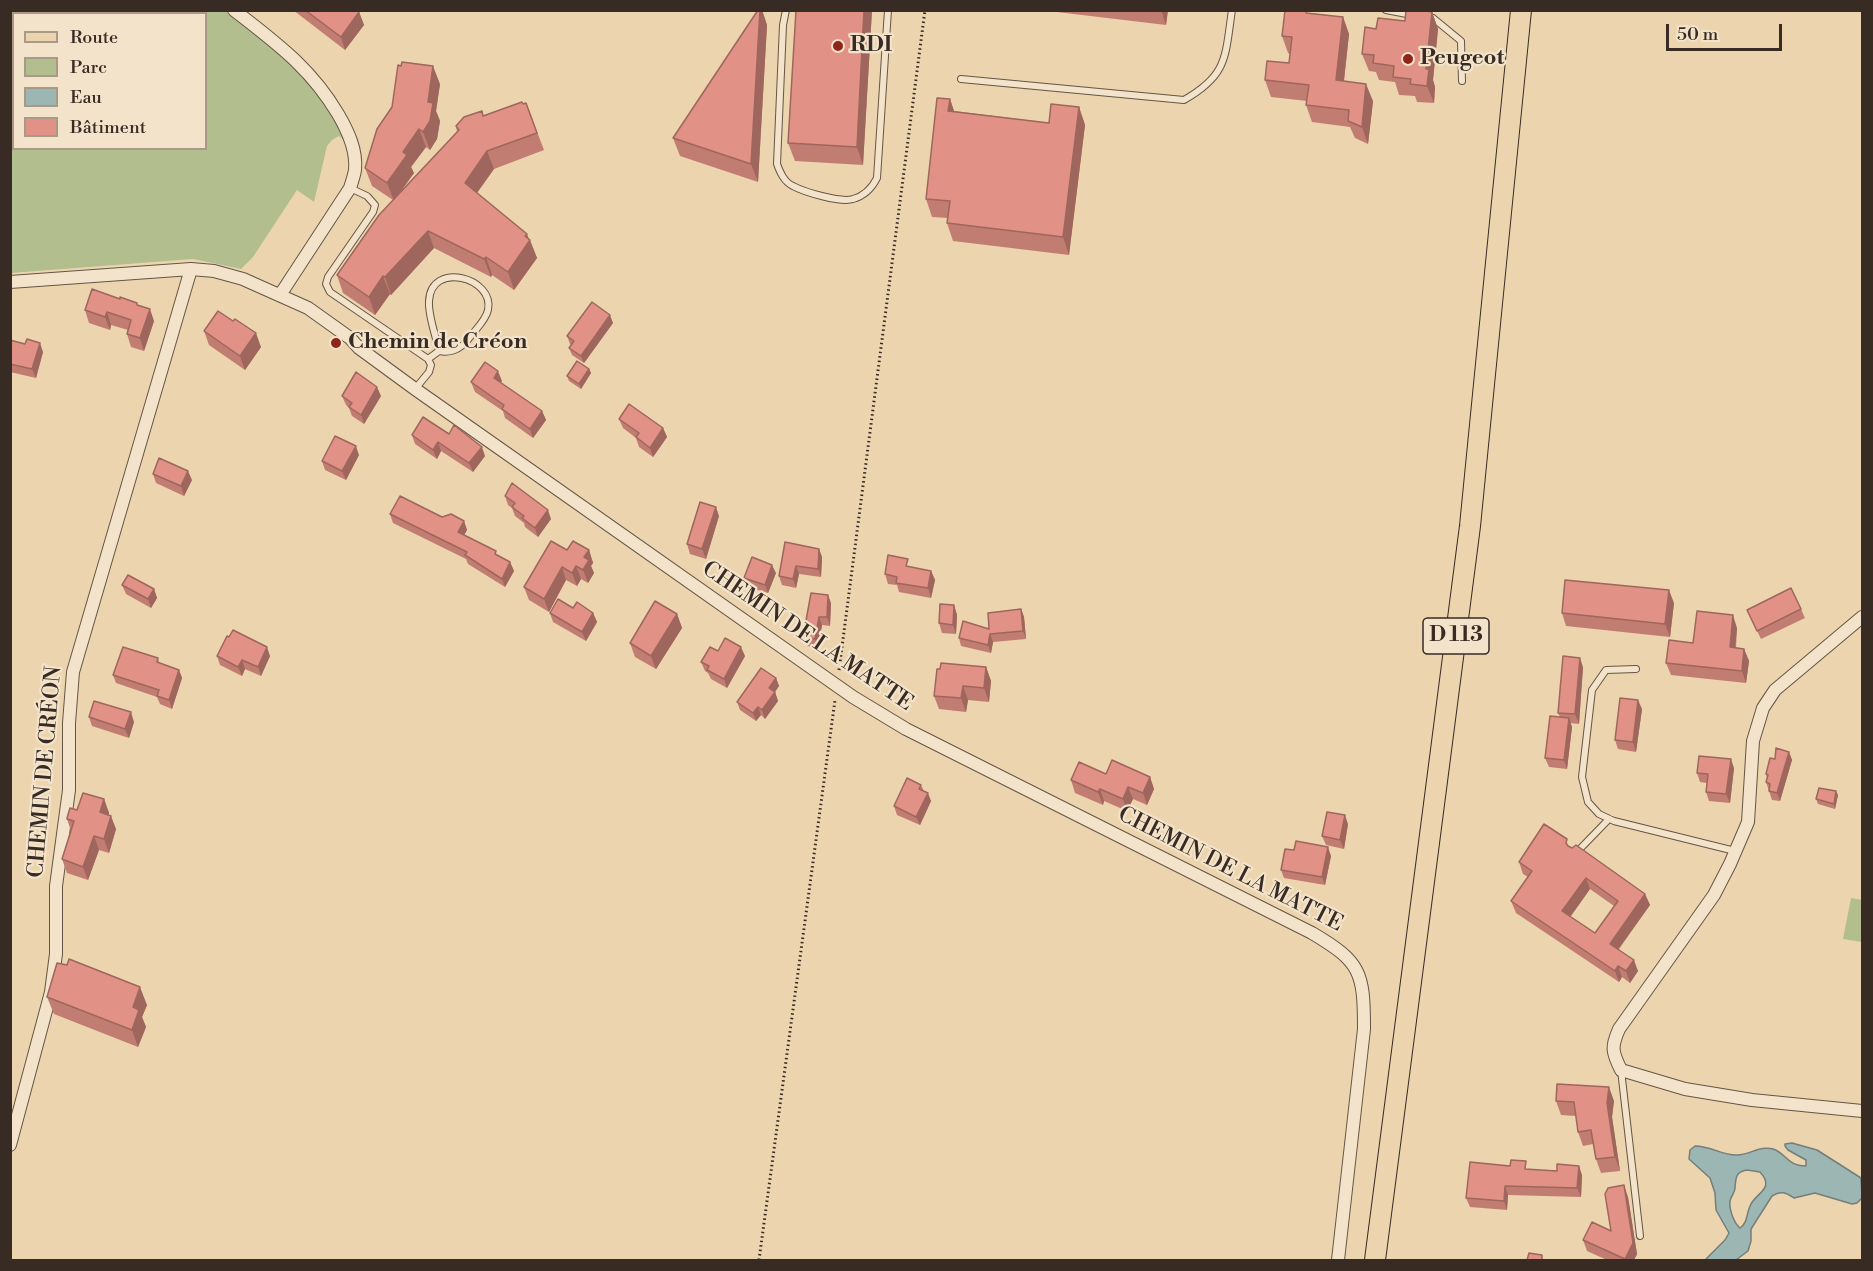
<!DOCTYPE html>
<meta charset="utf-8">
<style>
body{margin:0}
#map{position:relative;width:1873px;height:1271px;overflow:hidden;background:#ecd4ae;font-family:"Libre Bodoni",serif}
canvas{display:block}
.frame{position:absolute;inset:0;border:12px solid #372b24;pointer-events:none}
.legend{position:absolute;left:12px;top:12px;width:195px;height:138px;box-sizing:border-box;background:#f3e3ca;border:2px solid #a89988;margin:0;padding:8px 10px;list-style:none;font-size:18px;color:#372b24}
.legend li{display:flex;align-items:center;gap:12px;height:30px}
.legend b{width:30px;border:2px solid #a89988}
.scale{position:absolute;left:1666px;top:24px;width:116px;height:27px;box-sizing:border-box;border:3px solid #372b24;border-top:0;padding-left:8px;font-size:18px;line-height:21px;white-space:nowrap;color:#372b24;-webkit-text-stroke:4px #f3e3ca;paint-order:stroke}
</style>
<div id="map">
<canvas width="1873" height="1271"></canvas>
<div class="frame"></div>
<ul class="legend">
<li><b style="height:8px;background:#ecd4ae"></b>Route</li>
<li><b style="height:16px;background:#b3be8e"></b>Parc</li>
<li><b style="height:16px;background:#9cb6b4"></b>Eau</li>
<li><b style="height:16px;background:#e19185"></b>Bâtiment</li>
</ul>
<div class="scale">50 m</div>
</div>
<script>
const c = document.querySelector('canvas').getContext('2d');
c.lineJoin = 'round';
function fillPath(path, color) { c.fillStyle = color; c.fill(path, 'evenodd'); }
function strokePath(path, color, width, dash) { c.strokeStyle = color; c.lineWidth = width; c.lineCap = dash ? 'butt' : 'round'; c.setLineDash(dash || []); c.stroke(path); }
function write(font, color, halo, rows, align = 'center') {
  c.font = font + ' "Libre Bodoni",serif'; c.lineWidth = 4.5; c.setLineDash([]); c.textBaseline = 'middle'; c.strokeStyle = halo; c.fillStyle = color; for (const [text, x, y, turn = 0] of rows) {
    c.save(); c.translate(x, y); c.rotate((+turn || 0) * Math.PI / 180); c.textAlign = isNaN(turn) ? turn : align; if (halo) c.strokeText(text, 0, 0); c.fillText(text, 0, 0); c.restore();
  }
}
fillPath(new Path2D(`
 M11 11H226L292 61 316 86 350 146 339 136 332 140 327 146 314 202 297 190 253 257 241 269 193 259 11 273ZM14 14H206V148H14Z
 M1851 898 1862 900V942L1843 939Z`), '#b3be8e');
const water = new Path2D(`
 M1792 1143 1817 1150 1861 1178 1862 1198 1857 1203 1852 1204 1815 1193 1794 1198C1786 1193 1782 1190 1772 1196L1751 1229V1241L1748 1251 1736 1260H1705L1725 1240 1729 1233 1716 1210 1715 1193 1710 1178 1689 1159 1690 1150 1695 1146C1710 1146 1722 1155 1736 1155 1748 1156 1760 1145 1773 1149 1786 1153 1787 1166 1806 1166V1160L1788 1150 1785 1146V1144ZM1747 1170 1760 1172C1776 1189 1755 1193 1750 1206 1746 1215 1748 1222 1740 1228 1734 1223 1729 1210 1730 1201 1731 1196 1735 1193 1735 1188 1736 1178 1735 1172 1747 1170Z`);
fillPath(water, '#9cb6b4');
strokePath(water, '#747e7a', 1.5);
const service = new Path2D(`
 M786 10 783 25 777 164C780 172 784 182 793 186 804 192 841 203 853 199 864 196 872 188 877 178L888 10
 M1386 10 1412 15
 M1428 17 1433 18 1461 41 1462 81
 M961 79 1184 100C1228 75 1225 57 1232 10
 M350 188 367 196 375 205 373 212 328 277 326 284 330 292 428 359
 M415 389 429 372 431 365 428 359 439 351C453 354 462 348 470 337 476 329 486 320 488 310 495 278 431 260 429 301 428 316 436 336 439 351
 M1636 669 1606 670 1592 690 1582 777 1588 802 1599 814 1614 821 1735 851
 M1576 853 1609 819
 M1621 1070 1640 1236`);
const minor = new Path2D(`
 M234 10C276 43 310 67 338 114 348 131 357 150 355 170 354 176 352 182 350 188L280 295
 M10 282 191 269 214 271 243 279 308 308 350 338 359 348 415 389 853 697 906 729 1312 933C1361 962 1364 972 1364 1029L1338 1260
 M1862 617 1775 690 1763 708 1753 741 1748 822 1730 864 1714 895 1619 1029C1611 1047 1612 1052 1621 1070L1685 1089 1752 1100 1862 1111
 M10 1145 51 992 56 954V886L69 790V723L73 672 191 269`);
const primary = new Path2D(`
 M1375 1260 1470 526 1521 10`);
strokePath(service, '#645546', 8);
strokePath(minor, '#645546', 14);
strokePath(primary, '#372b24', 22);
strokePath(new Path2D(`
 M839 670 925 10
 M759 1260 835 700`), '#372b24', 3, [1.5, 3]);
strokePath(service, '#f3e3ca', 6);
strokePath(minor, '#f3e3ca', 12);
strokePath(primary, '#ecd4ae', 20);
fillPath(new Path2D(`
 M293 10H357L359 12 364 25 345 50Z
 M758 10H762L767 25 758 182 680 156 673 138Z
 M872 10 863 165 795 161 788 143Z
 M1040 10H1168L1166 25Z
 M1432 12 1438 29 1433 80 1435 87 1434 103 1417 102 1415 96 1399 95 1395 82 1379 80 1376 72 1369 71 1362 54 1376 29Z
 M1311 13 1343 17 1349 34 1344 81 1373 101 1368 144 1355 138 1350 127 1312 122 1306 105 1307 101 1271 97 1265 80 1289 63 1290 54 1288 53 1282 36Z
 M440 84 436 111 440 121 437 139 430 150 426 147 411 167 414 173 400 192 457 132 456 126 483 116 526 103 544 150 494 169 477 193 527 234 537 258 514 290 492 275 491 277 434 248 391 295 390 294 375 315 343 293 337 275 393 200 372 186 365 168 392 107Z
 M950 99 954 111 1049 123 1079 107 1085 125 1069 255 953 241 947 223 948 218 932 217 926 199Z
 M138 305 154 321 144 351 131 347 127 334 128 330 111 325 110 330 89 323 85 310Z
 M613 323 584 363 572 355 569 348 571 345 570 344 567 336Z
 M204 331 261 347 245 370 209 345Z
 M10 340 43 352 36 378 10 372Z
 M589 369 591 373 581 389 569 381 567 376Z
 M502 381 500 382 542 411 546 420 533 438 505 418 503 411 475 392 471 382Z
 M342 396H381L364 424 352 416 349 408 346 405Z
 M619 419 663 428 667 437 653 457 639 447 636 438 623 428Z
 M449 434 485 456 473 472 441 451 437 459 415 444 412 435Z
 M359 455 346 480 325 470 322 461Z
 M153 474 192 480 184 496 156 483Z
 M505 496 551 519 538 537 525 527 524 523 515 516 512 508 508 505Z
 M390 514 442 517 464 521 467 530 464 535 510 562 514 571 505 587 468 564 466 559 393 523Z
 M719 516 706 559 690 554 687 544Z
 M819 549 822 557 821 577 799 574 796 588 782 585 779 576Z
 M567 550H589L593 563 591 566 594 573 588 583 581 579 577 586 566 580 549 612 529 600 524 587Z
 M911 567 931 571 935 580 931 598 899 592 897 585 888 584 885 574Z
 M776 573 768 593 747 587 744 578Z
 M122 585 154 589 157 598 151 608 126 594Z
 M811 593 831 603 830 626 822 625 818 648 807 646 803 637Z
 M1674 603 1670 637 1566 626 1562 613Z
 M954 605 957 615 956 634 942 633 939 623Z
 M573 608 593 613 597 622 586 641 553 622 550 613Z
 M1021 609 1024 617 1026 639 993 642 991 653 961 646 959 638 989 629Z
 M1801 609 1805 618 1761 639 1747 610Z
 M677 614 682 628 656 669 635 657 630 643Z
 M1737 628 1736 648 1744 649 1749 661 1746 683 1671 675 1666 663 1693 643Z
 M718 651 745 656 727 688 711 679 708 673 705 671 701 662Z
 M217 656H270L261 676 245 669 242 676 220 665Z
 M158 658 159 663 179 670 182 678 172 709 160 704 157 697 116 683 113 675Z
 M986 667 991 681 989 702 968 700 966 712 939 709 934 696Z
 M1583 667 1579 724 1570 723 1572 727 1567 769 1549 767 1545 758 1560 717 1558 713Z
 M776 678 779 686 775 692 778 701 765 719 761 715 756 721 740 710 737 702Z
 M1642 709 1636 752 1618 749 1615 740Z
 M89 717 134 722 129 738 92 726Z
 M1789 752 1792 760 1780 801 1772 800 1766 782 1767 778 1766 774 1775 759Z
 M1734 768 1730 803 1709 801 1706 792 1707 783 1700 782 1697 773Z
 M1106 774 1150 777 1154 789 1147 805 1133 799 1127 811 1104 801 1103 805 1075 793 1071 780Z
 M921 785 924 791 931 801 920 825 897 815 894 806Z
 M1838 795 1835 809 1818 804 1816 799Z
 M104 799 109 813V815L116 829 109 853 99 850 88 880 67 873 62 859 71 831 67 819 77 810Z
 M1348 824 1344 849 1326 845 1322 836Z
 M1570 847 1645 894 1650 905 1619 949 1638 971 1630 983 1622 977 1619 982 1516 913 1511 901 1528 877 1523 874 1519 862ZM1590 889 1614 906 1595 933 1570 917Z
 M1331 856 1325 885 1284 878 1281 870Z
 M47 997 147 1005 142 1017 146 1027 138 1047 54 1014Z
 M1556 1101H1614L1612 1117 1620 1171 1601 1173 1596 1159 1593 1144 1583 1146 1578 1132 1576 1116 1561 1115Z
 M1529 1169 1582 1175 1581 1197 1508 1195 1507 1210 1470 1207 1466 1198Z
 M1628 1197 1637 1254 1634 1260H1607L1587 1251 1583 1240 1611 1231Z`), '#c27d72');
fillPath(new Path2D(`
 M760 10H762L767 25 758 182 751 164Z
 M864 10H872L863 165 857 147Z
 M1161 10H1168L1166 25Z
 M359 12 364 25 345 50 341 37Z
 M1432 12 1438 29 1433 80 1435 87 1434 103 1427 86 1426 69Z
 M1343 17 1349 34 1342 98 1336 80Z
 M433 66 440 84 436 111 440 121 437 139 430 150 423 132Z
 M1366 84 1373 101 1368 144 1362 127Z
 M950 99 956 117 948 111Z
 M1079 107 1085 125 1069 255 1063 237Z
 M419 129 426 147 411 167 414 173 394 201 387 183 403 152Z
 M487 151 494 169 471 201 465 183Z
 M428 231 434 248 391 295 385 277Z
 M527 234 529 242 530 240 537 258 514 290 508 272Z
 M486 257 492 275 491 277 484 259Z
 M383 276 390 294 375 315 369 297Z
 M150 309 154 321 144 351 140 338Z
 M107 312 111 325 110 330 105 317Z
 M610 315 613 323 584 363 581 356Z
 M256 333 261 347 245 370 240 356Z
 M40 343 43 352 36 378 32 369Z
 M589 369 591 373 581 389 579 384Z
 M498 371 502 381 497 387 494 378Z
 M377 387 381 396 364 424 361 415Z
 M542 411 546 420 533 438 530 429Z
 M663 428 667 437 653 457 650 448Z
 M438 442 441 451 437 459 433 450Z
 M356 446 359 455 346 480 342 471Z
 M482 447 485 456 473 472 469 463Z
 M188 471 192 480 184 496 181 486Z
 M716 507 719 516 706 559 702 549Z
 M548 510 551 519 538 537 535 528Z
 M464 521 467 530 461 541 458 532Z
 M819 549 822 557 821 577 818 569Z
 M589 550 593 563 591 566 594 573 588 583 583 570 584 557Z
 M510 562 514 571 505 587 502 579Z
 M772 565 776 573 768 593 765 585Z
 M576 566 581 579 577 586 572 573Z
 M796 566 799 574 796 588 793 579Z
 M562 567 566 580 549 612 544 599Z
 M931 571 935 580 931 598 928 588Z
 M154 589 157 598 151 608 148 599Z
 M1669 590 1674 603 1670 637 1665 624Z
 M828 595 831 603 830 626 827 617Z
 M954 605 957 615 956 634 953 625Z
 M1021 609 1024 617 1026 639 1023 631Z
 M593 613 597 622 586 641 582 632Z
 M677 614 682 628 656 669 651 656Z
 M1733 615 1737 628 1734 659 1730 647Z
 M819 617 822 625 818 648 815 639Z
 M990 634 993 642 991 653 988 645Z
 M267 647 270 656 261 676 258 667Z
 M741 647 745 656 727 688 724 679Z
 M1744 649 1749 661 1746 683 1742 671Z
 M1580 658 1583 667 1579 724 1575 714Z
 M242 660 245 669 242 676 238 667Z
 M986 667 991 681 989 702 984 688Z
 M179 670 182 678 172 709 169 700Z
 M776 678 779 686 772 696 769 688Z
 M963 686 968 700 966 712 961 698Z
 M775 692 778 701 765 719 762 710Z
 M1638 700 1642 709 1636 752 1633 742Z
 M758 707 761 715 756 721 753 713Z
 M131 712 134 722 129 738 125 729Z
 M1569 718 1572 727 1567 769 1564 760Z
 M1789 752 1792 760 1780 801 1777 793Z
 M1731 759 1734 768 1730 803 1726 794Z
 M1150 777 1154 789 1147 805 1143 793Z
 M1128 787 1133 799 1127 811 1123 799Z
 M1100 789 1104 801 1103 805 1098 792Z
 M1836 791 1838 795 1835 809 1834 804Z
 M928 793 931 801 920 825 916 817Z
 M104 799 109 813 105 826 100 812Z
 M1345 815 1348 824 1344 849 1340 840Z
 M111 816 116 829 109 853 104 839Z
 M94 836 99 850 88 880 83 867Z
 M1328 847 1331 856 1325 885 1322 877Z
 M1586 878 1590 889 1566 923 1562 911Z
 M1645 894 1650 905 1614 955 1610 944Z
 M1634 960 1638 971 1630 983 1626 971Z
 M1618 966 1622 977 1619 982 1615 971Z
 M140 987 147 1005 142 1017 146 1027 138 1047 132 1030 133 1007Z
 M1609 1087 1614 1101 1612 1117 1620 1171 1615 1157 1607 1103Z
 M1579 1166 1582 1175 1581 1197 1577 1188Z
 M1624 1185 1628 1197 1637 1254 1634 1260H1626L1625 1259Z
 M1505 1186 1508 1195 1507 1210 1504 1201Z`), '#9e665d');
const building = new Path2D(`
 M305 10H357L359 12 341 37Z
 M758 10H760L751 164 673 138Z
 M796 10H864L857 147 788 143Z
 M1285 10H1307L1306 13 1343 17 1336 80 1366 84 1362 127 1348 121 1349 110 1306 105 1309 85 1265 80 1267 61 1289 63 1292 37 1282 36Z
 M1406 10H1421L1432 12 1426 69H1429L1427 86 1410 84 1411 79 1393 77 1394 66 1373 63 1374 55 1362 54 1365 27 1376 29 1378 18 1405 21Z
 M402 62 433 66 428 102 433 103 430 121 423 132 419 129 403 152 407 155 387 183 365 168 377 129 392 107 398 65 401 66Z
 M937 98 950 99 948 111 1049 123 1051 104 1079 107 1063 237 947 223 950 201 926 199Z
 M522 102 523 104 526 103 537 133 487 151 465 183 527 234 525 236 530 240 508 272 486 257 484 259 428 231 385 277 383 276 369 297 337 275 379 215 459 130 456 126 464 117 482 111 483 116Z
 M92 289 120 299V297L137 303V305L150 309 140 338 127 334 131 320 107 312 105 317 85 310Z
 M592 302 610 315 581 356 569 348 574 341 567 336Z
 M218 311 233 321 235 319 256 333 240 356 204 331Z
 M27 339 40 343 32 369 10 364V340L25 344Z
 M577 361 589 369 579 384 567 376Z
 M485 362 498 371 494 378 542 411 530 429 502 409 504 405 471 382Z
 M356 372 377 387 361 415 349 407 352 403 342 396Z
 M629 404 663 428 650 448 636 437 639 433 619 419Z
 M423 417 449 434 454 425 482 447 469 463 438 442 433 450 412 435Z
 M335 436 356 446 342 471 322 461Z
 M159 458 188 471 181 486 153 474Z
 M512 483 548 510 535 528 522 518 524 516 512 507 515 503 505 496Z
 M400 496 442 517 451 514 464 521 458 532 496 551 495 554 510 562 502 579 465 555 467 552 390 514Z
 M700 502 716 507 702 549 687 544Z
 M551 541 567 550 573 541 589 550 584 557 589 560 583 570 576 566 572 573 562 567 544 599 524 587Z
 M785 542 819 549 818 569 796 566 793 579 779 576Z
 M888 555 908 559 906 566 931 571 928 588 896 583 897 577 885 574Z
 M752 557 772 565 765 585 744 578Z
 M128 575 154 589 148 599 122 585Z
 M1565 580 1669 590 1665 624 1562 613Z
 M1791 588 1801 609 1757 631 1747 610Z
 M811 593 828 595 827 617H819L815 639 803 637Z
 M558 599 573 608 577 602 593 613 582 632 550 613Z
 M655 601 677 614 651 656 630 643Z
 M940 604 954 605 953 625 939 623Z
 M1021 609 1023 631 990 634 988 645 959 638 963 621 989 629 988 613Z
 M1697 611 1733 615 1730 647 1744 649 1742 671 1666 663 1669 640 1693 643Z
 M233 630 267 647 258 667 242 660 238 667 217 656 227 636 229 637Z
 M725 638 741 647 724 679 707 670 709 666 701 662 710 647 718 651Z
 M123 647 158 658 157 662 179 670 169 700 157 696 159 690 113 675Z
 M1563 656 1580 658 1575 714 1558 713Z
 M941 663 986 667 984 688 963 686 961 698 934 696 937 669H940Z
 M761 668 776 678 769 688 775 692 762 710 758 707 753 713 737 702Z
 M1620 698 1638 700 1633 742 1615 740Z
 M94 701 131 712 125 729 89 717Z
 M1550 716 1569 718 1564 760 1545 758Z
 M1776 748 1789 752 1777 793 1769 791 1770 784 1766 782 1768 775 1766 774 1770 758 1775 759Z
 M1699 756 1731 759 1726 794 1706 792 1708 774 1697 773Z
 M1112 760 1150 777 1143 793 1128 787 1123 799 1100 789 1098 792 1071 780 1079 762 1106 774Z
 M907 778 921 785 919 789 928 793 916 817 894 806Z
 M1819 788 1836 791 1834 804 1816 799Z
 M83 793 104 799 100 812 111 816 104 839 94 836 83 867 62 859 74 821 67 819V818L70 808 77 810Z
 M1327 812 1345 815 1340 840 1322 836Z
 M1544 824 1567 839 1566 843 1568 846 1572 848 1576 845 1645 894 1610 944 1634 960 1626 971 1618 966 1615 971 1511 901 1532 871 1519 862ZM1586 878 1618 901 1595 933 1562 911Z
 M1296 841 1328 847 1322 877 1281 870 1285 849 1294 850Z
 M69 959 140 987 133 1007 139 1010 132 1030 47 997 57 963 67 965Z
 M1557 1084 1609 1087 1607 1103 1615 1157 1596 1159 1591 1130 1578 1132 1574 1102 1556 1101Z
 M1511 1160 1526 1161 1525 1169 1557 1171V1164L1579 1166 1577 1188 1505 1186 1504 1201 1466 1198 1470 1162 1510 1166Z
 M1624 1185 1633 1243 1625 1259 1583 1240 1592 1222 1611 1231 1605 1194 1608 1188Z
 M1529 1253 1542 1255V1260H1527Z`);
fillPath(building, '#e19185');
strokePath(building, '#9e665d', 1.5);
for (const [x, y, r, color] of [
 [838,46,6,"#8f2418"],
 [1408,59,6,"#8f2418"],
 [336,343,6,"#8f2418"]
]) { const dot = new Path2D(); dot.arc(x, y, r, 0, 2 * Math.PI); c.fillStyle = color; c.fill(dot); strokePath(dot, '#f3e3ca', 2); }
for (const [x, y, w] of [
 [1456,636,66]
]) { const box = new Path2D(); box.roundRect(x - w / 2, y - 18, w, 36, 4.5); c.fillStyle = '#f3e3ca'; c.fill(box); strokePath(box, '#372b24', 1.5); }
write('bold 21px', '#372b24', null, [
 ["D 113",1456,636]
]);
write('bold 22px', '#372b24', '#f3e3ca', [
 ["RDI",850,46],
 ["Peugeot",1420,59],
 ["Chemin de Créon",348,343]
], 'left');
write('22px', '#372b24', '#f3e3ca', [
 ["CHEMIN DE LA MATTE",807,637,34],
 ["CHEMIN DE CRÉON",46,772,-85],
 ["CHEMIN DE LA MATTE",1230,870,27]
]);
</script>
